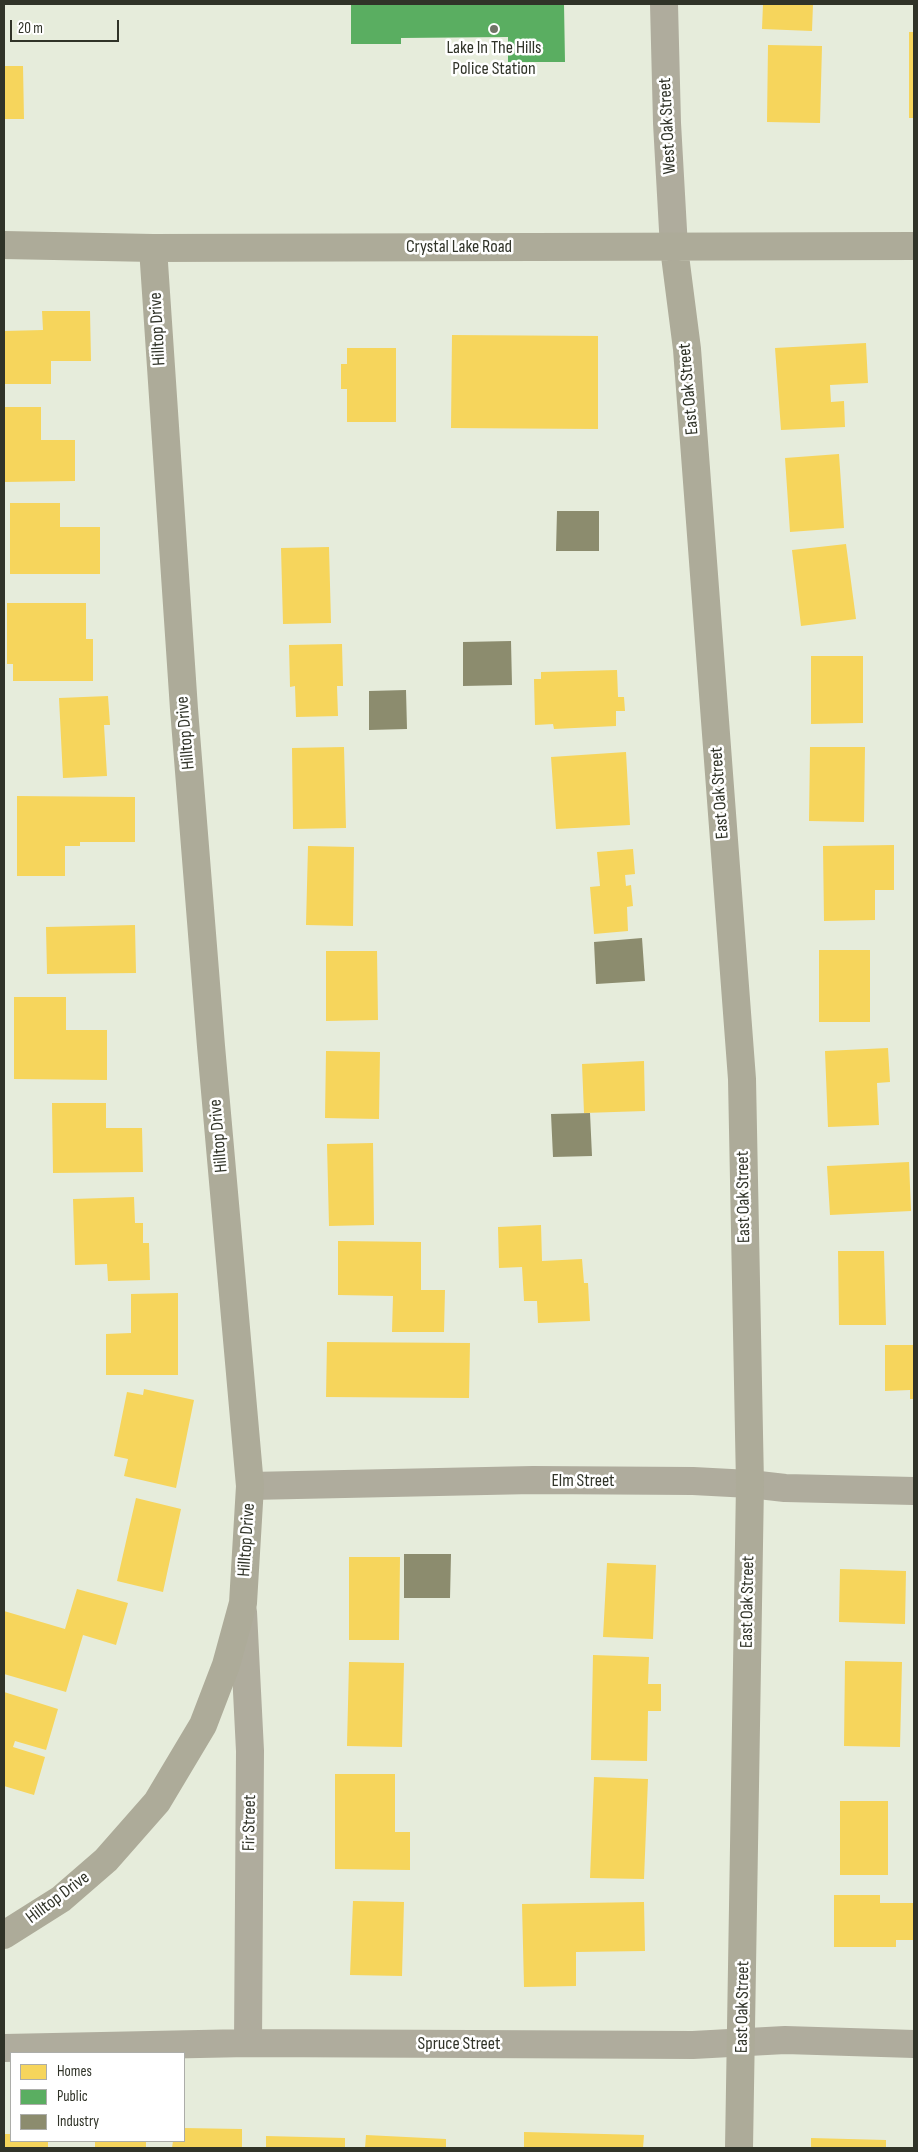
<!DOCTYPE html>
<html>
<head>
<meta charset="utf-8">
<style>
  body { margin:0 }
  #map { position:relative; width:918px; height:2152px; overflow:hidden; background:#e6ecdb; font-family:"Sofia Sans Condensed",sans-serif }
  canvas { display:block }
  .frame { position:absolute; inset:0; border:5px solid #303328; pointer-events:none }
  .legend { position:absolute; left:10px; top:2052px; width:175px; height:90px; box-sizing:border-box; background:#fff; border:1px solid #acada9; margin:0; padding:6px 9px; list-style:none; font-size:15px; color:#303328 }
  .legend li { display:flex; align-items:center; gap:10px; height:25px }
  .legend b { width:25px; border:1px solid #acada9 }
  .scale { position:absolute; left:10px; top:20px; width:109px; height:22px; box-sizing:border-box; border:2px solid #303328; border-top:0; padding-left:6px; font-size:15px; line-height:18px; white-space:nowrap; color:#303328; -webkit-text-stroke:4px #fff; paint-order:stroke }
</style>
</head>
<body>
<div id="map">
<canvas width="918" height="2152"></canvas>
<div class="frame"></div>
<ul class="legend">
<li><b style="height:14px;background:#f6d55c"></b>Homes</li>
<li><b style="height:14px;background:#5aae61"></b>Public</li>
<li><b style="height:14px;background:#8c8c6e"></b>Industry</li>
</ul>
<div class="scale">20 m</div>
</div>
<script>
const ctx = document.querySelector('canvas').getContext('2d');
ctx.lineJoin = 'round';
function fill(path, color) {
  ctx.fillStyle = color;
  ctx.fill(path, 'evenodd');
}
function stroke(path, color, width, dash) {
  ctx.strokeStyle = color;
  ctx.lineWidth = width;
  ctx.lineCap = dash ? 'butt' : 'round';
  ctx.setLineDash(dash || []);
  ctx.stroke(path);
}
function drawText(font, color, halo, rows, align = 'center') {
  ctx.font = font + ' "Sofia Sans Condensed",sans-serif';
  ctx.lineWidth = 5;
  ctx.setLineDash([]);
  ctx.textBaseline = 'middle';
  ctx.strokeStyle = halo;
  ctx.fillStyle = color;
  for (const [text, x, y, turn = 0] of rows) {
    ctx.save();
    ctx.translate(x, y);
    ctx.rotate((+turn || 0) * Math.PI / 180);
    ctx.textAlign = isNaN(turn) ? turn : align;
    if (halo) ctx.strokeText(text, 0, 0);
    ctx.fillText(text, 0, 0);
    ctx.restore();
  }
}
fill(new Path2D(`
  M763 4H813L812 31 762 29Z
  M909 32H914V118H909Z
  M768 45 822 46 820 123 767 122Z
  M4 66H23L24 119H4Z
  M42 311H90L91 361H51V384H4V331L43 330Z
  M452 335 598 336V429L451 428Z
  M866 343 868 383 830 385 831 402 844 401 845 427 781 430 775 348Z
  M347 348H396V422H347V389H341V364H347Z
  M4 407H41V440H75V481L4 482Z
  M839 454 844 528 790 532 785 458Z
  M10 503H60V527H100V574H10Z
  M846 544 856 619 801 626 792 550Z
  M329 547 331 623 283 624 281 548Z
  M7 603H86V639H93V681H13V664H7Z
  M342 644 343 686H337L338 716 296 717 295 686 290 687 289 645Z
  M811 656H863V723L811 724Z
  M617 670 618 697H624L625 711H616V726L554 729 553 724 535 725 534 679H541V672Z
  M108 696 110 725H104L107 776 63 778 59 698Z
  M344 747 346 828 293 829 292 748Z
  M810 747H865L864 822 809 821Z
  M626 752 630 825 556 829 551 757Z
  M17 796 135 797V842H80V846H65V876H17Z
  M894 845V890H875V920L824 921 823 846Z
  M308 846 354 847 353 926 306 925Z
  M633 849 635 874 625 875 626 886 631 885 633 906 627 907 628 931 594 934 590 887 600 886 597 852Z
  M135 925 136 973 47 974 46 927Z
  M819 950H870V1022H819Z
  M326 951H377L378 1020 326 1021Z
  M14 997H66V1030H107V1080L14 1079Z
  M888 1048 890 1082 877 1083 879 1125 828 1127 825 1051Z
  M326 1051 380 1052 379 1119 325 1118Z
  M644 1061 645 1111 584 1113 582 1064Z
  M52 1103H106V1128H142L143 1172 53 1173Z
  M373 1143 374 1225 329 1226 327 1144Z
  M909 1162 911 1211 830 1215 827 1166Z
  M134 1197 135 1223H143V1243H149L150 1280 108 1281 107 1264 75 1265 73 1199Z
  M541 1225 542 1261 582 1259 584 1283H588L590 1321 538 1323 537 1301H524L522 1267 499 1268 498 1227Z
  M338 1241 421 1242V1290H445L444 1332H392L393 1296 338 1295Z
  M838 1251H884L886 1325H839Z
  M178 1293V1375H106V1334L131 1333V1294Z
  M327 1342 470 1343 469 1398 326 1397Z
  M885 1345H914V1399H910V1390L885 1391Z
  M144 1389 194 1400 176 1488 124 1476 128 1459 114 1456 127 1392 143 1395Z
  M136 1498 181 1509 163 1592 117 1581Z
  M349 1557H400L399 1640H349Z
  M607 1563 656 1565 653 1639 603 1637Z
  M840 1569 906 1571 905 1624 839 1622Z
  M77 1589 128 1603 116 1645 83 1635 66 1692 4 1674V1611L65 1629Z
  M593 1655 649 1657 648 1684H661V1711H648L647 1761 591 1760Z
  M845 1661 902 1662 900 1747 844 1746Z
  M349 1662 404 1663 402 1747 347 1746Z
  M4 1692 58 1709 46 1750 15 1741 13 1747 45 1757 34 1795 4 1786Z
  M335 1774H395V1832H410V1870L335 1869Z
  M594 1777 648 1779 644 1879 590 1878Z
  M840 1801H888V1875H840Z
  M834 1895H880V1903H914V1940H896V1947H834Z
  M353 1901 404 1902 402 1976 350 1975Z
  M644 1902 645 1951 576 1952V1986L524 1987 522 1904Z
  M184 2128 242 2129V2148H172L173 2141H184Z
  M524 2132 644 2135 643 2148H524Z
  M4 2134H11V2141H48V2148H4Z
  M366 2135 446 2139V2148H365Z
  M266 2136 345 2138V2148H266Z
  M811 2138 886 2140V2148H811Z
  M95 2141 146 2142V2148H95Z`), '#f6d55c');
fill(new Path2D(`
  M351 4H564L565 62H508V37L401 38V44H351Z`), '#5aae61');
fill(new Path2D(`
  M557 511H599V551H556Z
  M511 641 512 685 463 686V642Z
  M406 690 407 729 369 730V691Z
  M642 938 645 981 596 984 594 942Z
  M590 1113 592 1156 553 1157 551 1114Z
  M404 1554H451L450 1598H404Z`), '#8c8c6e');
stroke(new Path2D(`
  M664 4 667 123 674 248
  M250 1486 533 1480 693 1481 750 1484 785 1488 914 1491
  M243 1612 250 1751 248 2043
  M4 2048 248 2043 693 2045 785 2040 914 2044`), '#afac9d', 28);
stroke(new Path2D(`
  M4 245 153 248 914 246
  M674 248 687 349 742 1079 750 1484 739 2148
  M4 1935 61 1899 106 1860 157 1802 203 1725 226 1665 243 1603 250 1486 211 1046 184 709 153 248`), '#adab99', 28);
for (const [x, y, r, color] of [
  [494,29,5,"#707467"]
]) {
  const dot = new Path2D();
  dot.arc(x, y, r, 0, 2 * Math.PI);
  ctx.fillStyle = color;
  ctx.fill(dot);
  stroke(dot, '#fff', 2);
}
drawText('18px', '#303328', '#fff', [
  ["Lake In The Hills",494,48],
  ["Police Station",494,69]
]);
drawText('18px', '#303328', '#fff', [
  ["West Oak Street",668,126,-93],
  ["Crystal Lake Road",459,247],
  ["Hilltop Drive",158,329,-93],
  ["East Oak Street",689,389,-95],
  ["Hilltop Drive",186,733,-95],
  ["East Oak Street",720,793,-94],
  ["Hilltop Drive",219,1136,-95],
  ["East Oak Street",744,1197,-91],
  ["Elm Street",583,1481],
  ["Hilltop Drive",247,1540,-86],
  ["East Oak Street",748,1602,-89],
  ["Fir Street",250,1823,-89],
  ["Hilltop Drive",58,1898,-37],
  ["East Oak Street",743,2007,-89],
  ["Spruce Street",459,2044]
]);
</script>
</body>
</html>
